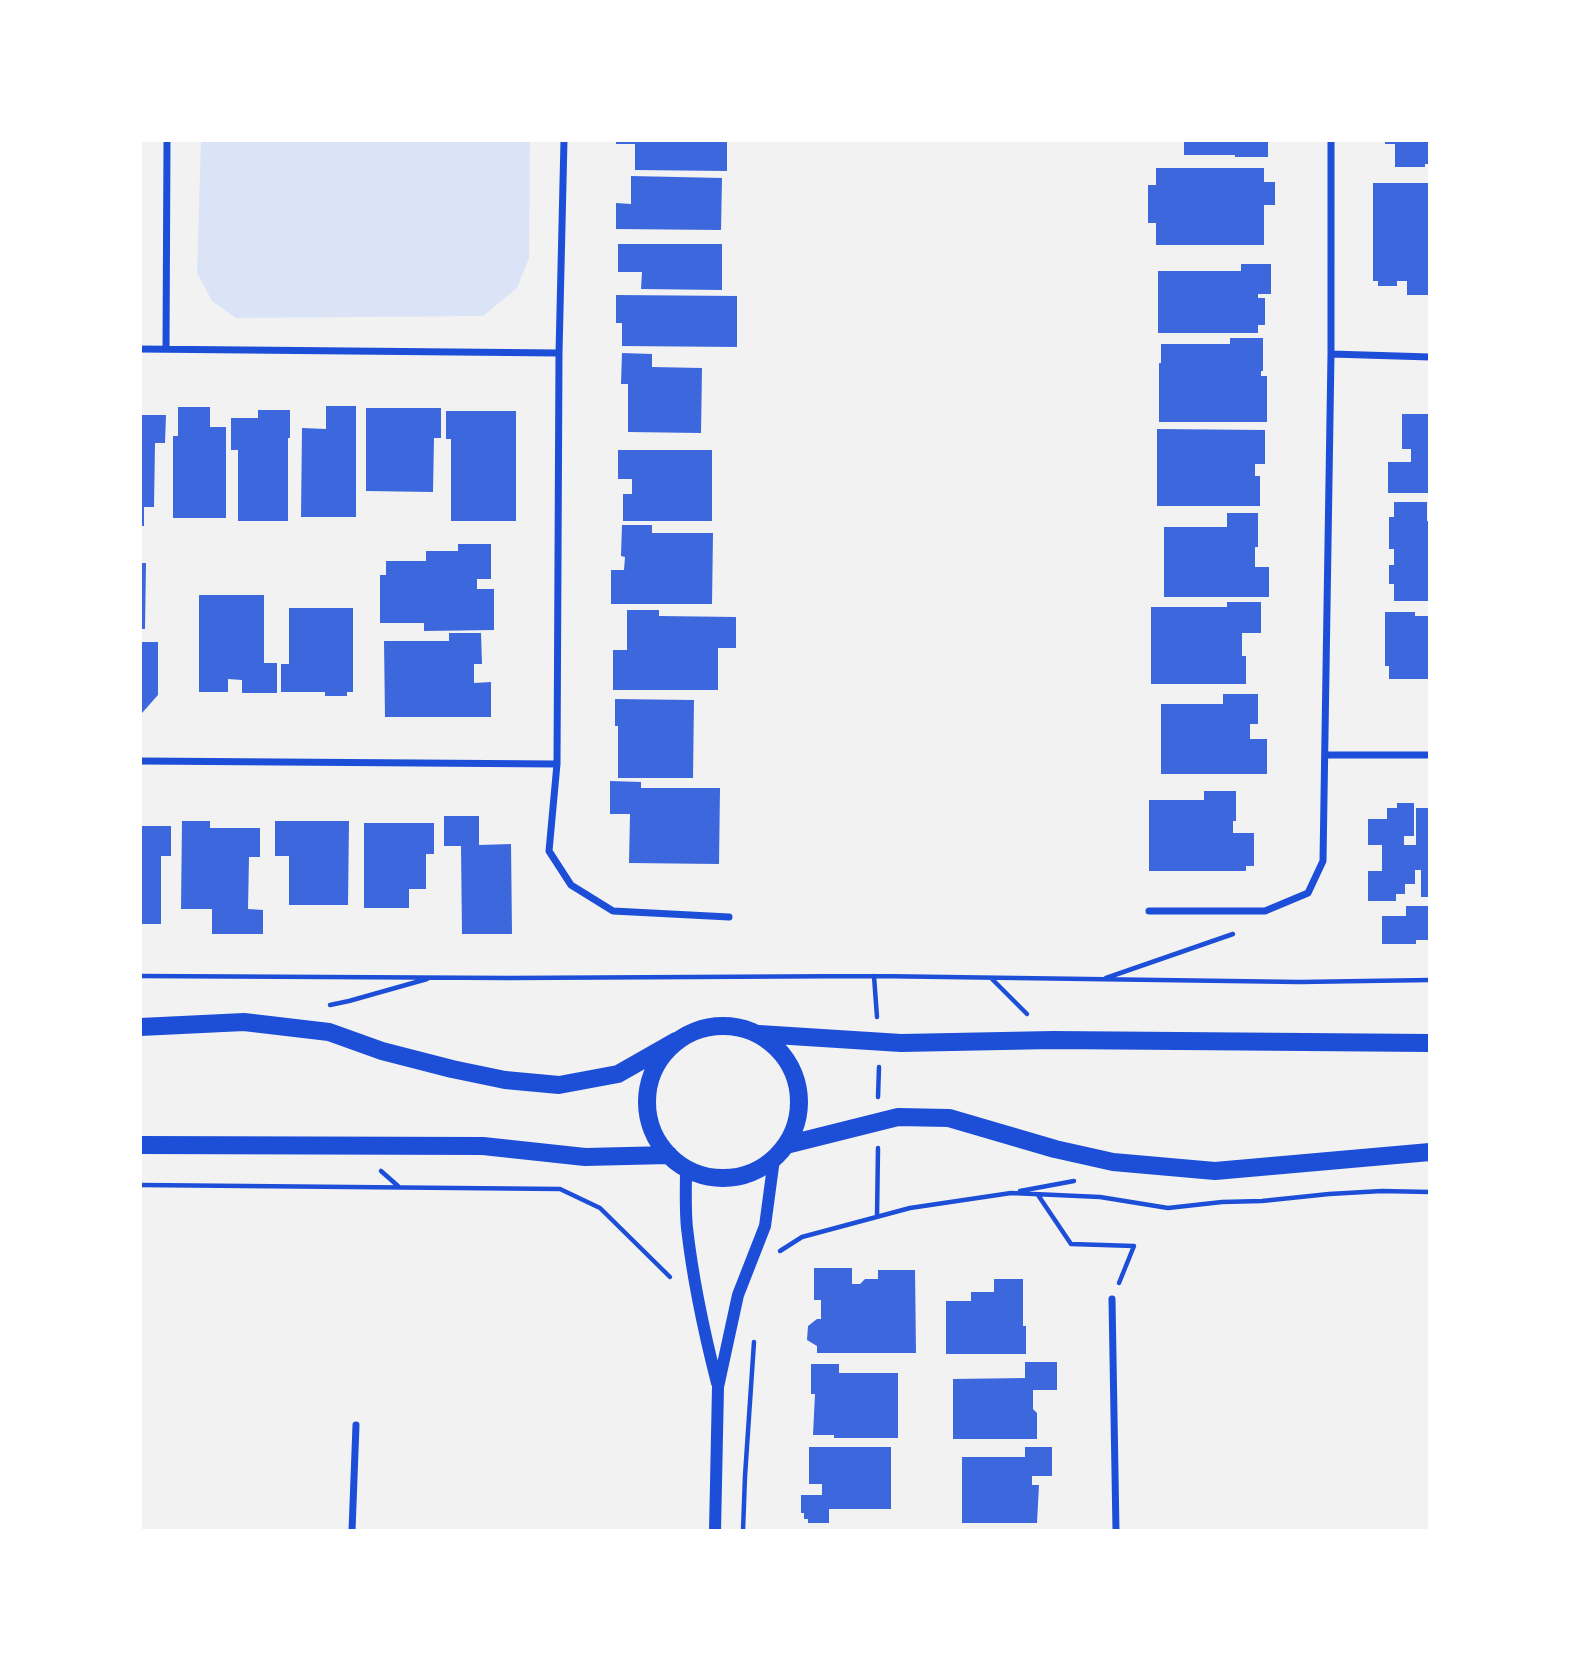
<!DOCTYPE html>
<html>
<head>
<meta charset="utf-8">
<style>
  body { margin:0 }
  #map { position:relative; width:1570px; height:1671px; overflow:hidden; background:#f2f2f2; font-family:Rubik,sans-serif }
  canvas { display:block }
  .frame { position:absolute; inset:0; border:142px solid #fff; pointer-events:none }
</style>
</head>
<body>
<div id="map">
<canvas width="1570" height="1671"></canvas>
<div class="frame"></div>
</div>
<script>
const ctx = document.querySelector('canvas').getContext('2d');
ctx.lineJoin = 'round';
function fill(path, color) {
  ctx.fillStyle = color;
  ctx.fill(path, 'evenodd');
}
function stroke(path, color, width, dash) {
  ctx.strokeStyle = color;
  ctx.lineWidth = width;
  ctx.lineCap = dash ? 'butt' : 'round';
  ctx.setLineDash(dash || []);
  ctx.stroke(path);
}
fill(new Path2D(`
  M201 140H530L529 258 517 288 483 316 236 318 212 301 197 273Z`), '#dbe4f7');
fill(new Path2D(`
  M616 140H727V171L635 170V144H616Z
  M1184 140H1268V157H1235V155H1184Z
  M1385 140H1430V164H1425V167H1395V144H1385Z
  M1156 168H1264V182H1275V205H1264V245H1156V223H1148V185H1156Z
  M631 176 722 178 721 230 616 229V203L631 204Z
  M1373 183H1430V295H1407V281H1397V286H1378V281H1373Z
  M618 244H722V290L641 289 642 272H618Z
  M1241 264H1271V294H1258V298H1265V325H1258V333H1158V271H1241Z
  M616 295 737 296V347L622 346V323H616Z
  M1230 338H1263V371H1261V376H1267V422H1159V363H1161V344H1230Z
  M622 353 652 354V367L702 368 701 433 628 432V384H621Z
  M326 406H356V517H301L302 428 326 429Z
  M178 407H210V427H226V518H173V436H178Z
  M366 408H441V438H434L433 492 366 491Z
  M258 410H290V438H288V521H238V450H231V418H258Z
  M446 411H516V521H451V439H446Z
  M1402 414H1430V493H1388V462H1411V449H1402Z
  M140 415H166L165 443H155L154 507H144V526H140Z
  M1157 429 1265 430V464H1255V476H1260V506H1157Z
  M618 450H712V521H623V494H632V479H618Z
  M1394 502H1427V521H1430V601H1394V584H1389V565H1394V549H1389V517H1394Z
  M1227 513H1258V547H1255V567H1269V597H1164V527H1227Z
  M622 525H652V533H713L712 604H611V570H624L625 557 621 556Z
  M458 544H491V579H477V589H494V630L424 631V623H380V575H386V561H426V551H458Z
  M140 563H146L145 629H140Z
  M199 595H264V663H277V693H242V680L228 679V692H199Z
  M1227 602H1261V633H1242V656H1246V684H1151V607H1227Z
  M289 608H353V692H347V696H325V692H281V664H289Z
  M627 610H659V616L736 617V648H718V690H613V650H627Z
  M1385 612H1415V616H1430V679H1389V666H1385Z
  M449 633H481L482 664H474V683L491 682V717H385L384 641H449Z
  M140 642H158V695L142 713H140Z
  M1223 694H1258V724H1250V739H1267V774H1161V704H1223Z
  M615 699 694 700 693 778H618V726H615Z
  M610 781 641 782V788H720L719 864 629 863 630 814H610Z
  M1204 791H1236V821H1233V833H1254V866H1246V871H1149V800H1204Z
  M1397 803H1414V836H1404V845H1416V808H1430V897H1421V870H1415V884H1405V894H1396V901H1368V871H1382V845H1368V819H1387V808H1397Z
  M444 816H479V845L511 844 512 934H462L461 846H444Z
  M182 821H210V828H260V857H249L248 909 263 910V934H212V909H181Z
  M275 821H349L348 905H289V856H275Z
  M364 823H434V854H426V889H409V908H364Z
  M140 826H171V856H161V924H140Z
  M1406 906H1430V940H1416V944H1382V916H1406Z
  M814 1268H852V1284H860L865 1279H878V1270H915L916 1353H817V1346L807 1340 808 1326 817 1319H821V1300H814Z
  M994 1279H1023V1326H1026V1354H946V1301H971V1292H994Z
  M1025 1362H1057V1390H1033V1409L1037 1413V1439H953V1379L1025 1378Z
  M811 1364H839V1373H898V1438H834V1435H813L815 1394H811Z
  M809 1447H891V1509H829V1523H808V1519H804V1513H801V1495H822V1484H809Z
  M1025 1447H1052V1476H1032V1485H1039L1037 1523H962V1457H1025Z`), '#3d67dc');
stroke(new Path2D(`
  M140 976 509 978 874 976 1300 982 1430 980
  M874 976 877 1017
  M991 978 1027 1014
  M1106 978 1233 934
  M330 1005 349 1001 427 979
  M878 1097 879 1067
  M381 1171 398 1186
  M140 1185 560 1189 600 1208 670 1277
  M1020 1191 1074 1181
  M1038 1195 1071 1244 1134 1246 1119 1283
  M877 1217 878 1148
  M780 1251 802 1237 910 1208 1011 1193 1100 1197 1168 1208 1222 1202 1262 1201 1329 1194 1382 1191 1430 1192
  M743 1531 745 1476 754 1342`), '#1d4ed8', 4.5);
stroke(new Path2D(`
  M564 140 559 353 557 764 549 851 571 885 613 911 729 917
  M166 348 167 140
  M140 349 559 353
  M1331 354 1430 357
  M1326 755H1430
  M140 761 557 764
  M1149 911H1265L1308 893 1323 861 1331 354V140
  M1112 1299 1116 1531
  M352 1531 356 1425`), '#1d4ed8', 7);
stroke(new Path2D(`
  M686 1169C686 1188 685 1209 687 1228 693 1281 704 1332 717 1383
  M715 1531 718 1387 738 1295 765 1226 774 1159`), '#1d4ed8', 12);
stroke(new Path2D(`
  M647 1102a76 76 0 1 1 152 0a76 76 0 1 1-152 0Z
  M140 1027 244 1022 329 1032 382 1051 452 1069 505 1080 559 1085 618 1074 676 1041
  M759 1034 901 1043 1053 1040 1430 1043
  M140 1145 483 1146 585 1157 669 1155
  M786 1145 898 1117 949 1118 1055 1149 1113 1162 1215 1171 1430 1152`), '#1d4ed8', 18);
</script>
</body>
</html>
